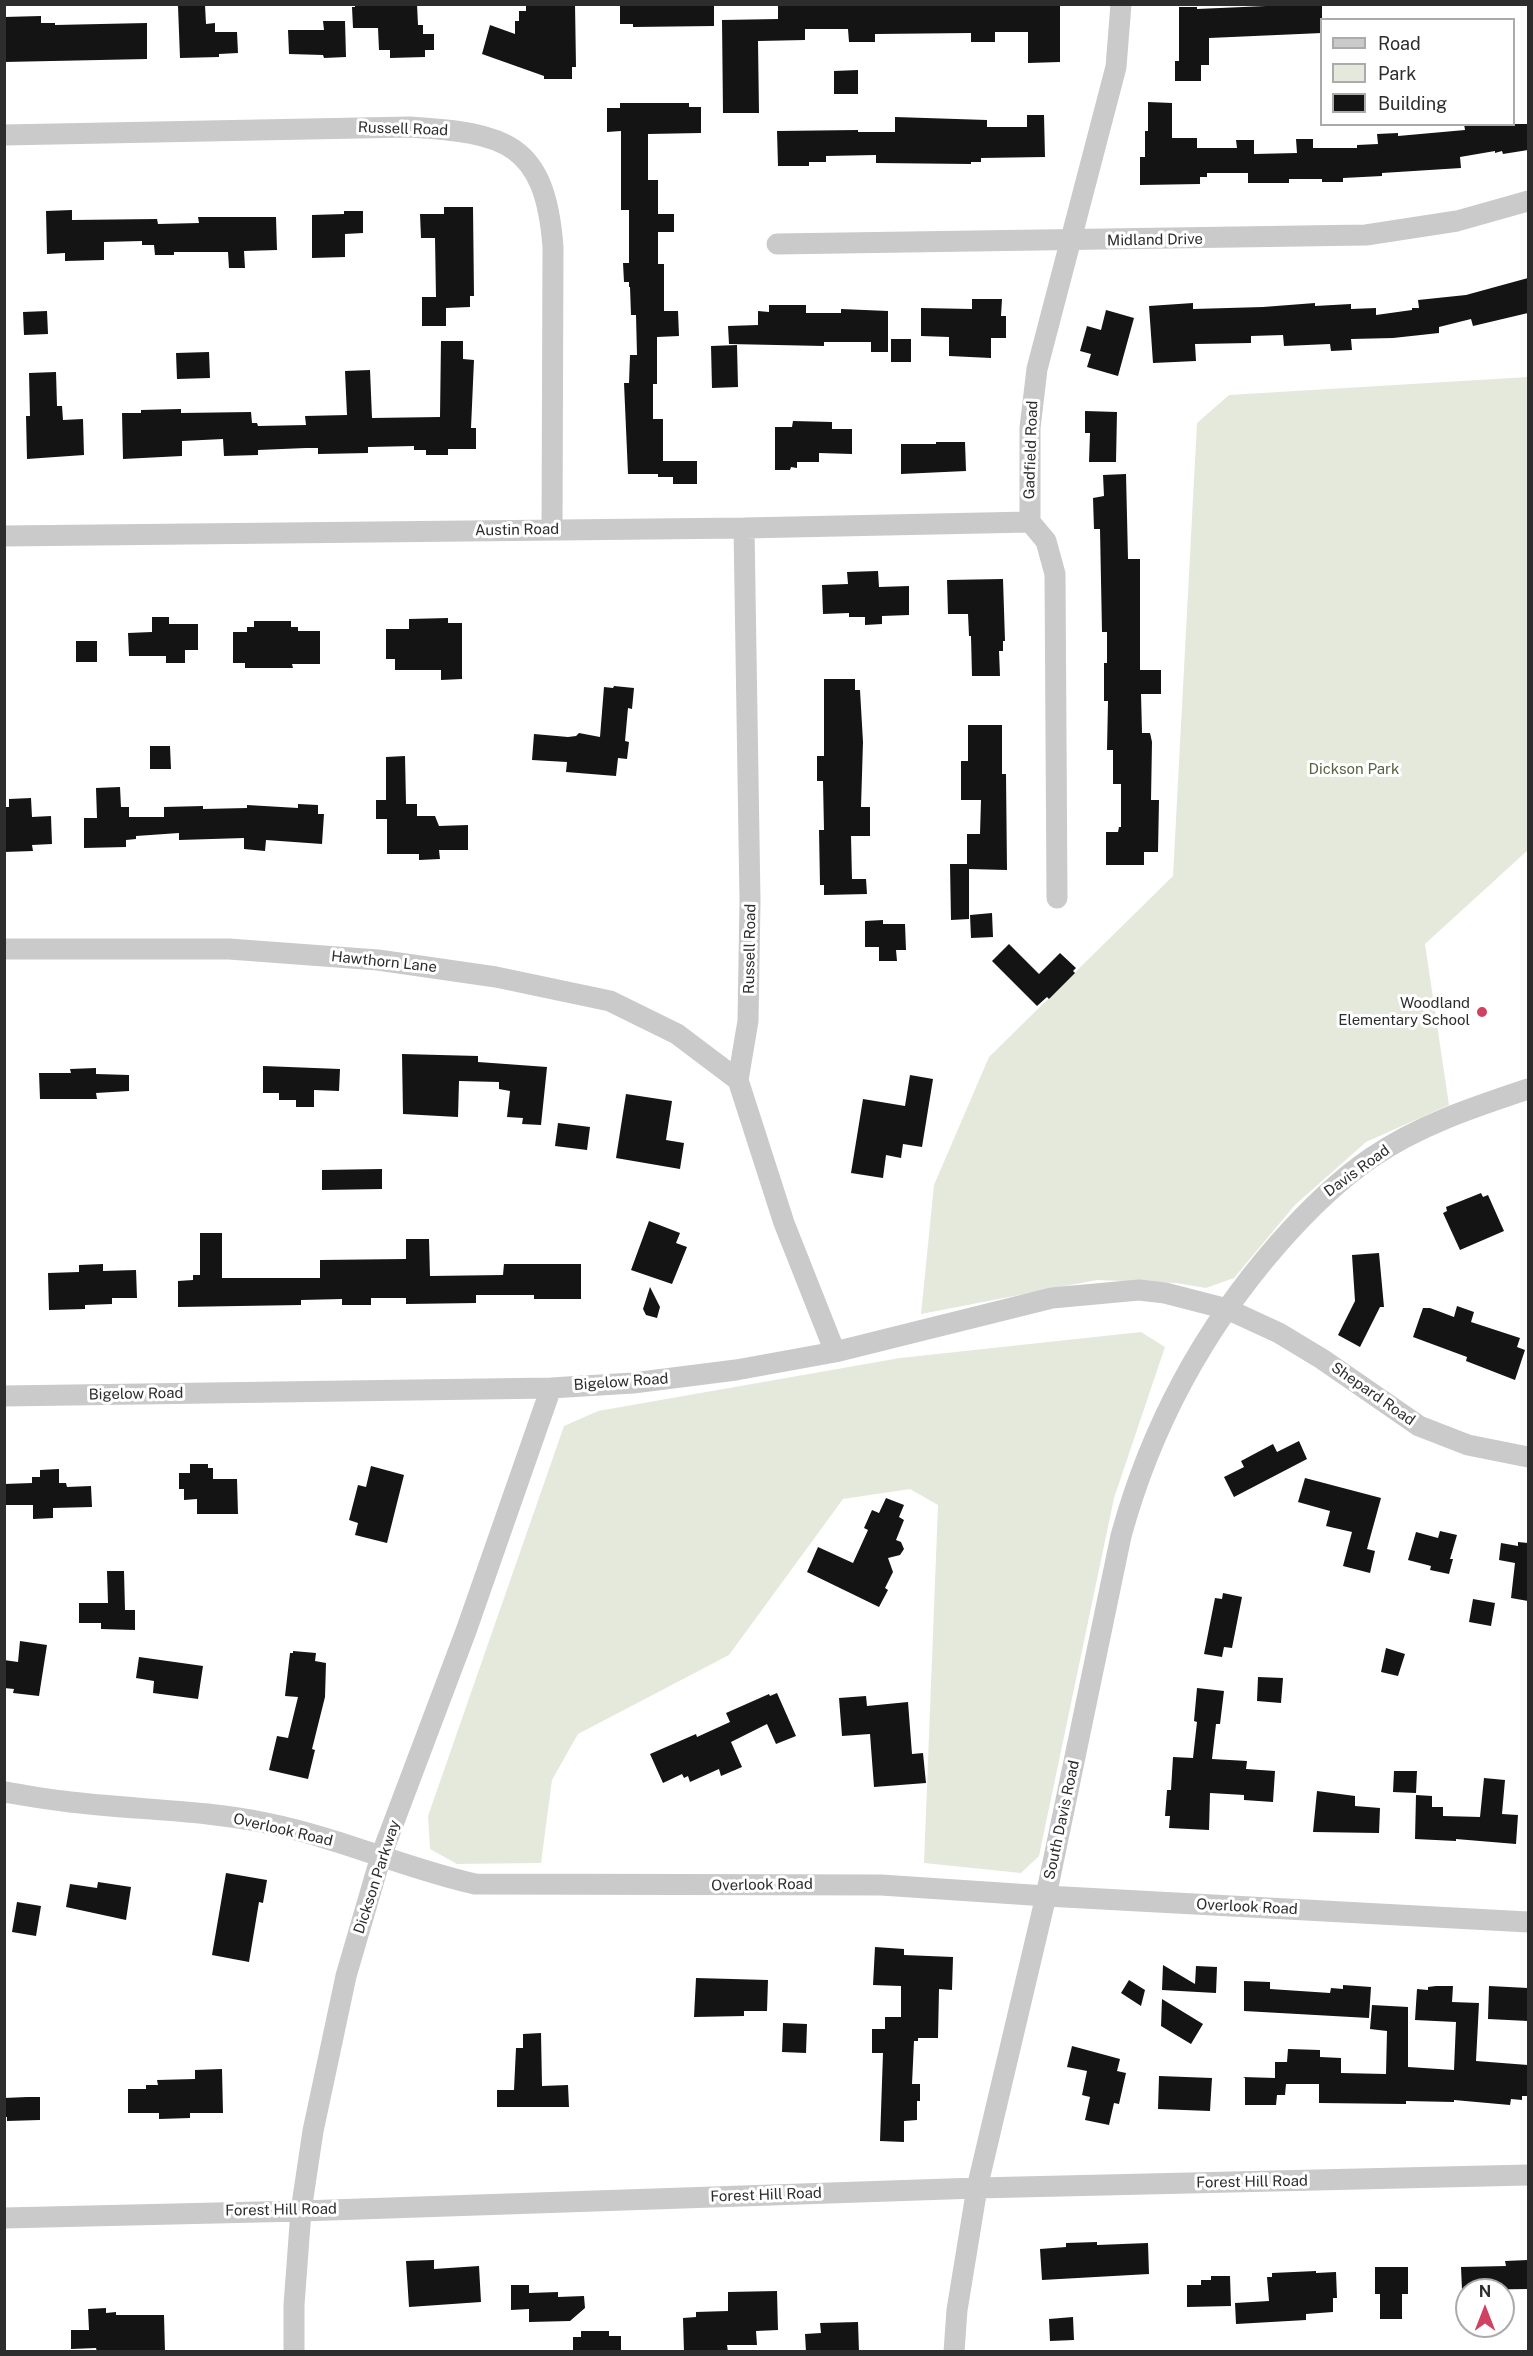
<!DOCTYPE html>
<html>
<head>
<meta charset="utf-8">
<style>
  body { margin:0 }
  #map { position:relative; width:1533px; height:2356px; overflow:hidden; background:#fff; font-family:"Public Sans",sans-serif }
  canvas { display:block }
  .frame { position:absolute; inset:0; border:6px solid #2d2d2d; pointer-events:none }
  .legend { position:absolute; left:1320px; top:18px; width:195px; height:108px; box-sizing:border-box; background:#fff; border:2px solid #ababab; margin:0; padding:8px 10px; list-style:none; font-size:18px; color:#2d2d2d }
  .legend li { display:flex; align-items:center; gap:12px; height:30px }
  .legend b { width:30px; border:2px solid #ababab }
  .north { position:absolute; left:1455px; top:2278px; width:60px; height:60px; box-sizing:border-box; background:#fff; border:2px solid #ababab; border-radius:50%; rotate:0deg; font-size:16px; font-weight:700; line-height:24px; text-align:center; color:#2d2d2d }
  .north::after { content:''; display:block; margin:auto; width:21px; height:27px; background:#d14262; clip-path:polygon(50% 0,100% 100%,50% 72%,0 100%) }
</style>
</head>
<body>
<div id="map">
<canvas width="1533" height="2356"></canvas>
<div class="frame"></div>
<ul class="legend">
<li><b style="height:8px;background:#cacaca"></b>Road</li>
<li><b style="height:16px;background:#e5e9dc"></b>Park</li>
<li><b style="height:16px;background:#141414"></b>Building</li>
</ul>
<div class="north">N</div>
</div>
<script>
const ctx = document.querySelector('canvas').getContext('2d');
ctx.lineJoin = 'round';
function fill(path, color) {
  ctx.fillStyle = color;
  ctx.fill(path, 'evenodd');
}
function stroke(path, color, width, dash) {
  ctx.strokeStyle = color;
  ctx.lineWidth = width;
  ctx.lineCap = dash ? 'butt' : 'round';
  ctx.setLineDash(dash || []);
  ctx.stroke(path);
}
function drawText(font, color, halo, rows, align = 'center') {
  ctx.font = font + ' "Public Sans",sans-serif';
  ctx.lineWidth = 6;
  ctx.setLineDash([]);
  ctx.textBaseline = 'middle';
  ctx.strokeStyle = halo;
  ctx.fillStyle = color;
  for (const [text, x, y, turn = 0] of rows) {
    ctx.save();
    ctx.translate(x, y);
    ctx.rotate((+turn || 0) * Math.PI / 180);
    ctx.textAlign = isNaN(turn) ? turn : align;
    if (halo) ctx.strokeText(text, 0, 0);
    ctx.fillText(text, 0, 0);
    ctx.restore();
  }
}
fill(new Path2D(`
  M1528 377V850L1425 944 1449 1105 1366 1142 1295 1205 1234 1278 1206 1288 1176 1283 1097 1280 921 1314 934 1185 989 1057 1173 876 1197 423 1229 395Z
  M1141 1332 1165 1347 1114 1498 1039 1856 1021 1873 924 1863 938 1505 910 1489 843 1499 729 1655 578 1734 552 1780 541 1863 457 1864 430 1849 428 1816 564 1426 598 1411 900 1358Z`), '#e5e9dc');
fill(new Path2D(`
  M355 4H417L418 25H423V34H434V50H425V57L390 58V50H379L378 28H353L352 7H355Z
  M526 4H575L576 67H572V79H544V76L482 54 490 25 515 34V21H519V11H526Z
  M620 4H714V26L633 27V24H620Z
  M778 4H1060V62L1028 63V32H995V42H971V33L875 34V42H849L848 29H805V40L758 41 759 113H723L722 20 778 19Z
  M1266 4H1322V33L1209 38V65H1201V81H1175V61H1179V7H1197V9L1266 6Z
  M205 5 206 24 215 23V32H237L238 53 219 54V57L180 58 178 6Z
  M41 16V23H55V25L147 23V59L4 62V17Z
  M323 21H345L346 57 324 58 323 55 289 54 288 30H324Z
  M858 70V94H834V71Z
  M1148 102 1172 103V138H1197V148H1237L1236 140H1254V154L1297 153 1296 139H1313V148H1357V145L1378 144 1377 134 1398 133V136L1465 130 1464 124H1528V150L1503 154 1502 151 1495 153V151L1460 157 1461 168 1382 173V176L1343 178V182H1322V179H1289V183H1248V173H1207V177H1200V184L1140 185V157H1145V131H1148Z
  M620 103H689V107H701V133L648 134V180H658V214H674V232H658V264H664V311H678L679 336 657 337V384H653V419H663V461H697V484H673V477H658V474H628L624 383H629L630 355H637L636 315H631L630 287H629V282H624L623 263H629V210H621V131L607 132V108H620Z
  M1027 115H1044L1045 157 981 158V162H971V164L876 163V155L826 156V162H809V166H778L777 131 858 130V132H895V117L987 120V127H1027Z
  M444 207H473L474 296H470V307L446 308V326H422V297H436L435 238H421L420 214H444Z
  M72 210V220L157 219 158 224 199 223 198 217H276L277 250 244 251 245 268H229L228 252H174V255H155L154 245H142V241L104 242V260L65 261V253L47 254 46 211Z
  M344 211H363V233L345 234V257L312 258V215L344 214Z
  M1528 278V313L1473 326 1471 319 1439 327V333L1393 338 1351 339 1352 350 1331 351 1330 344 1284 346 1283 335 1251 336V343L1195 344 1196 361 1153 363 1149 306 1193 303V309L1263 307 1315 303V306L1351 304V309L1376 308V315L1412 310V308H1419L1418 300 1466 295Z
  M972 299H1002L1001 316H1006V338H991V358L949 356V337L921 336V308L972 309Z
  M769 305H806V313H841V309L888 311V352H871V342H824V346L729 344 728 326 758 325V311L769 312Z
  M1106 310 1134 318 1118 376 1087 367 1091 354 1080 351 1087 326 1101 330Z
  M47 311 48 334 24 335 23 312Z
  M891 339H911V362H891Z
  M441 341H463V359L474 360 471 428H476V449H448V455H426V450H414V446L368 447V453L318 454V448H306L258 450V455L224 456 223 439 182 441V456L123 459 122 413H141V410L181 409V413L251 412 252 423H257L258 426 306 425 305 416 347 415 345 371 370 370 372 418 440 417Z
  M737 345 738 387 712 388 711 346Z
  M209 352 210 378 177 379 176 353Z
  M56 372 57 406H62L63 420 83 419 84 455 27 459 26 416H30L29 373Z
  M1085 411 1117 412 1116 462H1089L1090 433H1085Z
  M793 421 832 422V429H852V454L819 453V462H797V468L791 467 790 470H775V427H792Z
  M936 442H965L966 471 901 474V444H936Z
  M1126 474 1128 559H1140V670H1161V694H1141L1142 733H1150L1152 742 1151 800H1159L1158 852H1144V865H1106V832H1118L1119 827H1121V784H1113V750H1107L1108 701H1104V663H1107V632H1102L1100 529H1094L1093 498 1104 496 1103 475Z
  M878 571 879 587 909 586V615L882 616V624L865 625V617H849V613L823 614 822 585 848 584 847 572Z
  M1003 579 1005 641H1003V651H999L1000 676H972L971 636H969L968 614H948L947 580Z
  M152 617H169V624H198V650H185V663H166V656H129L128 633 152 632Z
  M448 618V623H462V679L441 680V670H395V659H386V629H409V619Z
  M254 621H291V627H298V631H320V664H292L293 668H245V663H233V632H247V627H254Z
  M76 641H97V662H76Z
  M824 679H855V690H860L863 742 861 807H870V836H851L852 879H866L867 894 824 895V885H820L819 830H824L823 781H817V756H824Z
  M614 686 634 688 632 709 628 708 625 741 629 742 627 759 618 758 616 776 566 772 567 762 532 760 534 734 568 737 576 736 579 733 600 737 604 687 613 688Z
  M968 725H1002V774H1006L1007 870 969 869V919L951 920 950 864H967V834H980L981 800H961V761H968Z
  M150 746H170L171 769H150Z
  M405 756 406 804H417V816H435L439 826 468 825V850H439L440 859 419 860V854H387V819H376V800H386V757Z
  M120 787 121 807H129V817H164V807L203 806V809L247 808V805L298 808V804L318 805V814H324L322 844 266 840 265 851 244 849V838L179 840V833L136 836V839L126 840V847L84 848V818H97L96 788Z
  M31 798 32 817 51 816 52 844 32 845 33 851 4 852V807H9V799Z
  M992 913 993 937 971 938 970 915Z
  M883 920V924H905L906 950H896L897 961H879V947H865V921Z
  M1009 944 1039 974 1060 953 1076 968 1073 971 1075 973 1049 999 1047 997 1037 1006 992 961Z
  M402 1054 478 1056V1062L547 1067 541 1125 522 1124 523 1118 507 1117 510 1091 499 1089V1082L459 1081 458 1117 403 1114Z
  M263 1066 340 1069 339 1091 314 1090V1107H296V1100H279V1093H263Z
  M96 1068V1074L129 1075V1091L96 1093 97 1099H40L39 1073H71L70 1069Z
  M910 1075 933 1079 922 1147 903 1144 901 1158 886 1155 883 1178 851 1173 863 1099 905 1106Z
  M626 1094 672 1101 666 1140 684 1143 680 1169 616 1158Z
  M558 1123 590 1127 587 1150 555 1146Z
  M382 1169V1189L322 1190V1170Z
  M1481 1193 1483 1197 1488 1195 1504 1231 1460 1250 1443 1213 1447 1211 1446 1207Z
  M649 1221 680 1233 676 1243 687 1247 672 1284 631 1270Z
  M200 1233H222V1278H320V1260L406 1259V1239H429L430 1276 503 1275 504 1264H581V1299H534V1295H476V1303L406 1304V1298H371V1305H342V1299L301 1300V1305L178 1307V1281L193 1280V1275H200Z
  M1379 1253 1384 1307H1380L1360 1347 1338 1335 1355 1301 1352 1255Z
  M103 1264V1271L136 1270 137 1298H112V1304L85 1305V1309L49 1310 48 1273 79 1272V1265Z
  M650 1287 660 1307 657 1318 646 1315 643 1309Z
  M1457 1306 1474 1312 1471 1322 1520 1338 1517 1347 1525 1350 1515 1380 1466 1361 1467 1357 1413 1337 1423 1308H1430L1454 1317Z
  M1299 1441 1307 1459 1234 1497 1224 1477 1244 1467 1241 1461 1273 1444 1277 1452Z
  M190 1464H208V1468H213V1479H237L238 1514H197V1499L184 1500V1489H179V1473H190Z
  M371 1466 404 1475 387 1543 355 1535 358 1523 349 1520 358 1485 366 1487Z
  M59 1469V1483H66L67 1487 91 1486 92 1507 53 1508V1518L33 1519V1505H4V1484L32 1483V1477H40V1470Z
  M1305 1478 1381 1498 1367 1549 1375 1551 1370 1573 1343 1566 1352 1532 1326 1526 1330 1511 1298 1502Z
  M886 1498 904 1505 899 1517 904 1520 896 1540 901 1542 904 1549 900 1555 888 1558 893 1572 885 1588 888 1590 879 1607 807 1572 818 1547 853 1563 868 1530 864 1528 872 1510 879 1513Z
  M1440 1531 1457 1535 1450 1559H1453L1449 1574 1430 1570 1431 1566 1408 1560 1416 1532 1438 1538Z
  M1518 1542 1528 1543V1601L1511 1598 1515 1563 1499 1560 1501 1543 1518 1546Z
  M107 1571H124L125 1610H135V1630L101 1629V1623H79V1603H108Z
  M1223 1593 1242 1597 1232 1648 1224 1647 1222 1657 1204 1654 1215 1598 1222 1599Z
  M1473 1599 1495 1603 1491 1626 1469 1622Z
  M20 1641 47 1645 39 1696 13 1693 14 1689 4 1688V1660L18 1662Z
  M1386 1648 1405 1654 1398 1676 1381 1672Z
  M293 1651 316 1653 315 1661 326 1663 325 1697 312 1749 315 1750 308 1779 269 1770 277 1736 288 1738 298 1697 285 1696 290 1653H293Z
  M139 1657 203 1666 198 1699 153 1693 154 1681 136 1678Z
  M1258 1677 1283 1678 1281 1703 1257 1701Z
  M1197 1688 1224 1691 1220 1724H1216L1212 1759 1247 1761 1246 1769 1275 1771 1273 1802 1244 1800V1795L1210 1793 1209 1830 1169 1828 1170 1816H1165L1167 1790H1171L1173 1757 1193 1758 1197 1722 1194 1721Z
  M777 1693 796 1736 776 1744 767 1724 731 1742 742 1767 721 1776 719 1769 690 1782 688 1776 684 1778 682 1774 663 1783 650 1754 696 1734 697 1737 730 1722 726 1713 769 1694 770 1696Z
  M866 1696 867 1706 908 1702 912 1754 923 1753 926 1783 874 1787 870 1734 842 1736 839 1698Z
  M1394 1771H1417L1416 1793 1393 1792Z
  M1484 1778 1505 1780 1502 1814 1518 1815 1516 1844 1456 1839V1841L1415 1839 1416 1795 1432 1796V1807H1443V1816L1480 1817Z
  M1317 1791 1355 1796V1806L1380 1808 1379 1833 1313 1832Z
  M226 1873 267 1880 263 1903 259 1902 249 1962 212 1955Z
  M98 1882 131 1887 126 1920 66 1907 70 1884 97 1888Z
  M17 1902 41 1906 36 1936 12 1932Z
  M875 1947 904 1949V1955L953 1957 952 1990 939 1989 938 2038H918V2041H914L912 2084H920V2101H917V2120L904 2121V2142L880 2141 883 2053H872V2029H885V2017H901V1986L873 1985Z
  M1163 1965 1195 1984 1196 1966 1217 1967 1216 1993 1162 1990Z
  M696 1978 768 1980 767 2011H744V2016L694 2017Z
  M1129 1980 1145 1990 1141 2006 1121 1993Z
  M1244 1981 1270 1982V1989L1330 1993 1331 1988 1343 1989V1985L1371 1987 1369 2018 1244 2011Z
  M1436 1986H1453L1452 2002 1479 2003 1476 2061 1528 2065V2096H1522V2100L1511 2099 1510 2105 1454 2100V2102L1406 2101V2104L1319 2103V2084H1286L1285 2095H1277L1276 2105H1245V2078L1243 2077 1275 2078V2062H1287L1288 2049 1320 2050V2057L1341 2058V2073L1386 2074 1387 2031 1370 2029 1372 2005 1408 2007V2067L1454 2070 1456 2022 1415 2020 1417 1989 1428 1990V1987Z
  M1489 1986 1528 1988V2021L1488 2019Z
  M1162 1999 1203 2024 1191 2044 1161 2026Z
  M783 2023 807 2024 806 2053 782 2052Z
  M541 2033 542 2086 568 2085 569 2107H497V2090H514L516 2048H523V2034Z
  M1072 2046 1120 2059 1117 2071 1126 2073 1119 2104 1114 2103 1109 2125 1085 2120 1090 2097 1082 2095 1087 2071 1067 2067Z
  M222 2069 223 2113H190V2118L159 2119V2113H128V2089H146V2085H158L157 2080 195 2079V2070Z
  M1159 2076 1212 2078 1210 2111 1158 2109Z
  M27 2097H40V2120L7 2121V2117H4V2098Z
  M1097 2242V2245L1148 2243 1149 2274 1042 2280 1040 2249 1066 2247V2243Z
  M434 2260V2269L479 2266 481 2302 409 2307 406 2261Z
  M1528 2260V2289L1462 2290 1461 2267 1506 2266 1505 2261Z
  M1375 2267H1408V2294H1402V2319H1380V2294H1375Z
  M1316 2271V2273L1336 2272 1337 2298H1333V2312L1306 2314V2320L1236 2324 1235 2303 1269 2301 1267 2277H1272V2273Z
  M1211 2276H1230L1231 2306 1187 2307V2285H1201V2280H1211Z
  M511 2285H529V2293L558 2292V2297L584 2296 585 2308 570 2321 529 2322V2309L511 2310Z
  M777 2291 778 2330 756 2331 757 2345H727L728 2352H684L683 2318 696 2317V2312L728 2311V2292Z
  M106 2308V2313L116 2312V2315H164L165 2352H97L96 2348 71 2349V2330H89L88 2309Z
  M1073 2317 1074 2340 1050 2341 1049 2319Z
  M858 2322 859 2352H806L805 2334 821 2333 820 2323Z
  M581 2331H609V2336H621V2352H573V2337H581Z`), '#141414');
stroke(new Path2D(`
  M4 135 410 127C505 133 545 142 553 247L552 530
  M777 244 1366 235 1457 221 1528 201
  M744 528 750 901 748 1021 738 1080 784 1223 835 1352
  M4 536 744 528 1030 522
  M1057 898 1055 574 1046 541 1030 522V428L1037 369 1116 67 1121 4
  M4 949H229L378 960 496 977 610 1001 677 1034 738 1080
  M4 1396 551 1388 633 1383 736 1370 835 1352 1052 1298 1139 1290 1165 1293 1227 1309 1279 1333 1322 1359 1419 1426 1468 1445 1528 1457
  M4 1792C24 1795 43 1799 63 1801 130 1810 199 1809 266 1823 337 1837 404 1868 475 1884L881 1885 1046 1896 1528 1922
  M4 2218 301 2211 977 2188 1528 2175
  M294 2352V2305L301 2211 313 2131 346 1976 381 1856 466 1631 551 1388
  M954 2352 957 2310 977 2188 1046 1896 1121 1536C1151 1426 1203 1330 1278 1244 1307 1211 1336 1182 1371 1158 1419 1125 1474 1107 1528 1089`), '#cacaca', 21);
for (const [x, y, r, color] of [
  [1482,1012,6,"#d14262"]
]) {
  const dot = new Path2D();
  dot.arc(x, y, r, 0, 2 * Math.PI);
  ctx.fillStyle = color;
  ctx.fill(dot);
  stroke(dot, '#fff', 2);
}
drawText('15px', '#2d2d2d', '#fff', [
  ["Russell Road",403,129,2],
  ["Midland Drive",1155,240,-1],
  ["Gadfield Road",1031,450,-88],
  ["Austin Road",517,530,-1],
  ["Russell Road",750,949,-89],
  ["Hawthorn Lane",384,962,6],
  ["Davis Road",1357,1171,-36],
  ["Bigelow Road",621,1382,-4],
  ["Bigelow Road",136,1394,-1],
  ["Shepard Road",1373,1394,35],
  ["South Davis Road",1062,1820,-78],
  ["Overlook Road",283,1830,13],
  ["Dickson Parkway",377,1877,-72],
  ["Overlook Road",762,1885,-1],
  ["Overlook Road",1247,1907,3],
  ["Forest Hill Road",1252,2182,-1],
  ["Forest Hill Road",766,2195,-2],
  ["Forest Hill Road",281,2210,-1]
]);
drawText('15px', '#56633f', '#fff', [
  ["Dickson Park",1354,769]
]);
drawText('15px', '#2d2d2d', '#fff', [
  ["Woodland",1470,1003],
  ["Elementary School",1470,1020]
], 'right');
</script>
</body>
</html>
